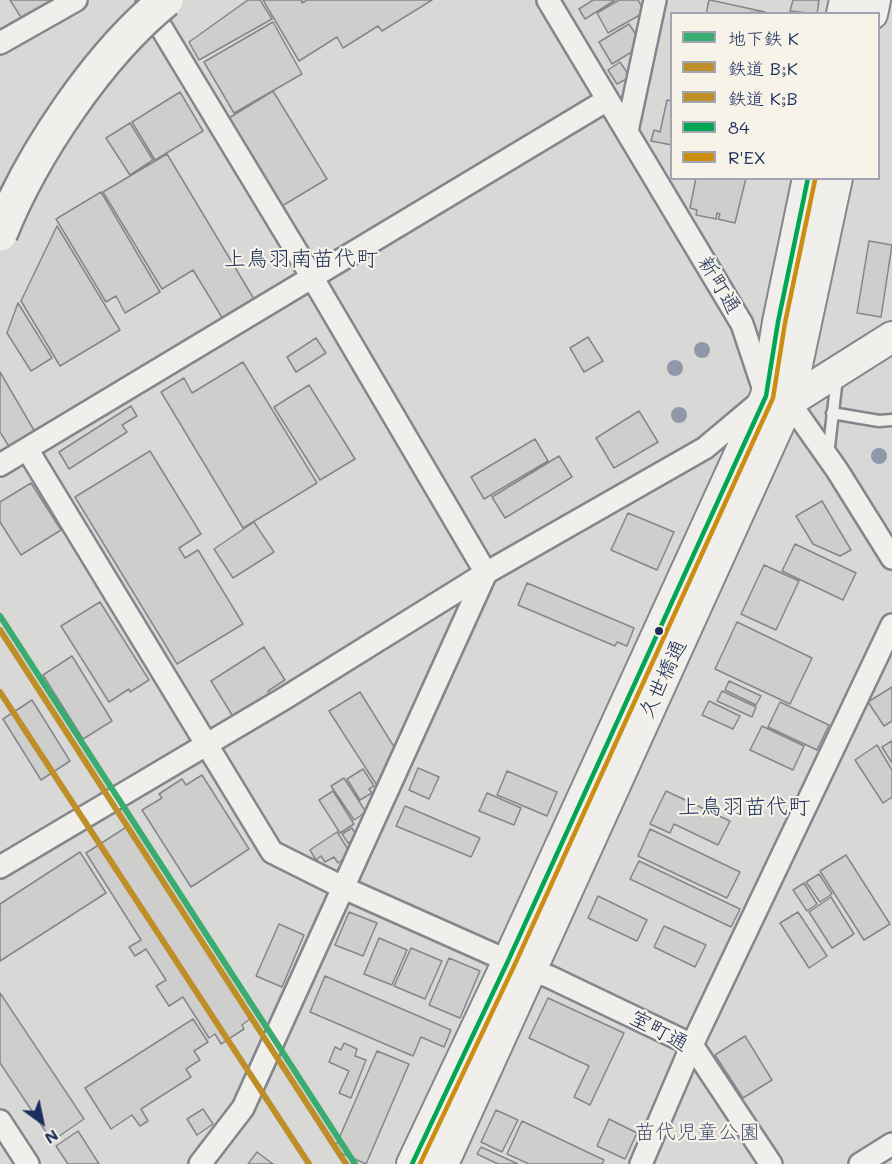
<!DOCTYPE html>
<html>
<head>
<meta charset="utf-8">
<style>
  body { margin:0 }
  #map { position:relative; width:892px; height:1164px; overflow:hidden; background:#e8e6e2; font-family:Mali,"Klee One",sans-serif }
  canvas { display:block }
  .legend { position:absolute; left:670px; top:12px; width:210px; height:168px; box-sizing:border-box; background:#f7f3e8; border:2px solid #9fa5b1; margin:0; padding:8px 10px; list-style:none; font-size:18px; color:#1b2f5e }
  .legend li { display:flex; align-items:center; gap:12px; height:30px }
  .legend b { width:30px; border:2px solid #9fa5b1 }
  .north { position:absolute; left:12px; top:1092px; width:60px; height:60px; -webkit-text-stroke:4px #f7f3e8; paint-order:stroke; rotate:147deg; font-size:16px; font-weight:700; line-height:24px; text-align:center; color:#1b2f5e }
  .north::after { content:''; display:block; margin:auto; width:21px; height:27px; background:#1b2f5e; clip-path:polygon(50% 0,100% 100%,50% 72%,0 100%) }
</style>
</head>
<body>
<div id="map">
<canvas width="892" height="1164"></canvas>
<ul class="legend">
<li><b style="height:8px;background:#3aac70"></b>地下鉄 K</li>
<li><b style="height:8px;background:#be8e28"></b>鉄道 B;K</li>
<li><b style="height:8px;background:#be8e28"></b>鉄道 K;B</li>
<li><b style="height:8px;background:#00a651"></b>84</li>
<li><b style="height:8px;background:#cb8e13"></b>R'EX</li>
</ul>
<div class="north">N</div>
</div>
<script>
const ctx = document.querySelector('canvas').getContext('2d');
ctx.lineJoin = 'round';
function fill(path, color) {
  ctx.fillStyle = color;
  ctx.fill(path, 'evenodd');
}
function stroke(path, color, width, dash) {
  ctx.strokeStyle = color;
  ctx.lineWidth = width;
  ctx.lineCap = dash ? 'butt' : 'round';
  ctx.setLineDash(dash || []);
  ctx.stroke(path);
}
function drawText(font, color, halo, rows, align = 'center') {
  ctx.font = font + ' Mali,"Klee One",sans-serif';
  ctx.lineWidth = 4.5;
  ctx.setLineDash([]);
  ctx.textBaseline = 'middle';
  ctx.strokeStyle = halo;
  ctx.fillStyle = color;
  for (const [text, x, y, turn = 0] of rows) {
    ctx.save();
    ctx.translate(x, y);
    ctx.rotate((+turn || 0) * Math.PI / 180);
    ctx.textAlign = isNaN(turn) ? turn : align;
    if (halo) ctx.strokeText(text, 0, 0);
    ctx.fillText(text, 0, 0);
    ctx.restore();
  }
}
fill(new Path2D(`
  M0 0H892V1164H0ZM672 14H878V178H672Z`), '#d8d8d6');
const building = new Path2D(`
  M10 0H54L55 3 24 22Z
  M248 0H260L272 19 199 60 189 42Z
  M263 0H302V3L307 0H432L382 31 378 26 343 48 337 37 299 61Z
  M593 0H615L585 19 579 9Z
  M619 0H638L645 12 608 33 597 13Z
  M709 0H710L765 12 706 14Z
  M793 0H819L817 14 790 11Z
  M273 22 302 74 234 113 204 62Z
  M629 24 643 45 612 64 599 42Z
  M620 62 630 77 617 84 608 70Z
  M273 91 327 179 282 206 229 118Z
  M180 92 203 131 155 160 132 122Z
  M667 100 672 101V145L651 141 654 130 660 132Z
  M130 123 153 160 130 175 106 138Z
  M167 154 257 304 226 324 193 270 162 289 103 192Z
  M696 178H746L735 223 718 219 720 214 717 213 716 219 696 215 697 210 690 208Z
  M101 192 160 292 125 313 116 296 106 302 56 219Z
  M57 226 120 330 60 366 21 301Z
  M869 241 892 245 881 317 857 313Z
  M18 303 52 358 31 371 7 333Z
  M588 337 603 361 584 372 570 348Z
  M316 338 326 353 296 372 287 357Z
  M243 362 317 483 243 528 161 392 184 378 192 393Z
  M0 372 35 432 10 448 0 432Z
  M309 385 355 459 320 480 274 407Z
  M131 406 137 416 122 425 127 432 69 469 59 452Z
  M639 411 658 442 614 468 596 438Z
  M535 439 548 461 484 499 471 477Z
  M150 451 201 534 179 548 185 558 198 550 243 624 177 664 75 497Z
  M559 456 572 477 505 518 492 497Z
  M31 483 61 530 21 555 0 522V502Z
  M822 501 851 550 840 556 813 544 796 516Z
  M628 513 674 532 657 570 611 550Z
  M254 522 274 552 233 578 214 549Z
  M795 544 856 573 843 600 782 571Z
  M764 565 799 581 776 630 741 614Z
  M527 583 634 628 627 646 617 642 615 646 518 605Z
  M100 602 149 680 130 692 129 689 109 702 61 626Z
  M737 622 812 658 790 704 715 669Z
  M264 647 285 680 268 691 271 694 234 718 211 681Z
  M72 656 112 721 83 739 43 675Z
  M729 681 761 696 756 705 725 690Z
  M892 687V721L884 726 868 702Z
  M722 691 756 707 752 717 717 701Z
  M360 692 396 750 386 778 376 784 329 711Z
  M32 700 70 761 41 780 3 719Z
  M709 701 740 716 733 729 702 715Z
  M780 702 829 725 817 750 768 727Z
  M762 726 804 746 793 770 750 750Z
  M892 741V763L882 747Z
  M877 745 892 770V797L883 803 855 760Z
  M418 768 439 777 429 799 409 790Z
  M363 769 374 786 369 789 372 793 360 800 347 779Z
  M507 771 557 792 547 816 497 795Z
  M202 775 249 849 191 887 142 810 162 798 159 794 182 779 186 785Z
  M344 778 366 812 354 820 331 786Z
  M333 791 354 824 340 833 319 800Z
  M666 791 730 821 718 845 674 824 670 833 650 824Z
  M487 793 521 808 514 825 479 811Z
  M405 806 480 838 471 857 396 826Z
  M128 826 250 1019 242 1025 244 1029 221 1044 215 1034 209 1038 183 997 169 1006 156 986 166 980 146 949 135 956 129 947 141 940 86 853Z
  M352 828 358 838 348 843 342 834Z
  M650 829 740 872 727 898 638 856Z
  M337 832 351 854 338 863 334 857 325 862 321 856 316 860 310 850Z
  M80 852 106 893 0 961V904Z
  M846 855 890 924 864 940 820 871Z
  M639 861 740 909 731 927 630 879Z
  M819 874 832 894 820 902 806 882Z
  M804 883 817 904 807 911 793 890Z
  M598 896 647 920 637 941 588 918Z
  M831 897 854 934 832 948 809 912Z
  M349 912 377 923 363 956 335 945Z
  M798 912 827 956 809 968 780 923Z
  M279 924 304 935 282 987 256 976Z
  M664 926 706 945 695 967 654 947Z
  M379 938 407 950 392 985 364 974Z
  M411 948 442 961 425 999 394 986Z
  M449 958 480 971 460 1018 429 1005Z
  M325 976 451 1030 444 1047 421 1037 413 1056 310 1012Z
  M0 993 84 1119 52 1141 0 1063Z
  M548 998 624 1033 590 1105 574 1097 589 1066 529 1038Z
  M193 1019 208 1042 194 1051 200 1060 186 1069 191 1077 141 1109 148 1121 140 1126 132 1115 111 1129 85 1088Z
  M745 1036 772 1080 743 1098 715 1055Z
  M344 1043 357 1049 355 1056 366 1060 351 1098 339 1093 349 1071 329 1062 335 1047 341 1050Z
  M377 1051 409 1064 366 1164 334 1150Z
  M203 1109 213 1124 197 1135 187 1119Z
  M496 1110 518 1120 502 1152 481 1142Z
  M609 1119 637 1133 625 1159 597 1146Z
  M522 1121 604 1160 602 1164H529L507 1154Z
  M78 1131 99 1164H68L56 1146Z
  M481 1147 518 1164H498L477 1154Z
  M257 1152 273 1164H248Z`);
fill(building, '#cececd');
stroke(building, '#83868d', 1.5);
const lane = new Path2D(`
  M832 413 879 421 892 420
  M828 455 837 378`);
const street = new Path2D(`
  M548 0 742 324 766 396 789 402 837 470 892 558
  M147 4 312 277 486 573
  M0 43 76 0
  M627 131 655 0
  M27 449 272 852 344 888 508 961 550 977 692 1045 771 1164
  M0 465 607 100
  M0 867 285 698 486 573 705 448 761 401
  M0 1121 28 1164
  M200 1164 243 1108 486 573
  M641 1164 692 1045 892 625
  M860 1164 892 1144`);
const secondary = new Path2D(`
  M842 14 845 0
  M872 14 875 0
  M789 402 892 337
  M412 1164 508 961 766 396 778 322 808 178
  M443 1164 789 402 837 178`);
stroke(lane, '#83868d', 15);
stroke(street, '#83868d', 26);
stroke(secondary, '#83868d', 34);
stroke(lane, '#f0efeb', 10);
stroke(street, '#f0efeb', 21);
stroke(secondary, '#f0efeb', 30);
const highwayBridge = new Path2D(`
  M0 234C32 154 99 54 166 0`);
stroke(highwayBridge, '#83868d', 38, []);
stroke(highwayBridge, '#f0efeb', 33);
stroke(new Path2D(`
  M412 1164 508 961 766 396 778 322 808 178`), '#00a651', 4.5);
stroke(new Path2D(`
  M420 1164 515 964 773 398 785 323 815 180`), '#cb8e13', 4.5);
stroke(new Path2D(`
  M0 630 346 1164`), '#be8e28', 6);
stroke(new Path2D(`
  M0 692 309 1164`), '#be8e28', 6);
stroke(new Path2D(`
  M0 616 355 1164`), '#3aac70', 6);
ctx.fillStyle = '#8f97a9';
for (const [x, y] of [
  [702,350],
  [675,368],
  [679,415],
  [879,456]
]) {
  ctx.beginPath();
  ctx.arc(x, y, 8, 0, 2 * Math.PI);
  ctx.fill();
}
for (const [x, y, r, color] of [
  [659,631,5,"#1b2f5e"]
]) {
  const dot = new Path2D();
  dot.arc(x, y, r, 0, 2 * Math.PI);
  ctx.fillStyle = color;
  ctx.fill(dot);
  stroke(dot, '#f7f3e8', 2);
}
drawText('21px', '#1b2f5e', '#f7f3e8', [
  ["新町通",719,285,59],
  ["久世橋通",663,679,-65],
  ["室町通",659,1031,28]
]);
drawText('21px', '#47567a', '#f7f3e8', [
  ["苗代児童公園",697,1133]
]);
drawText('22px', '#1b2f5e', '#f7f3e8', [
  ["上鳥羽南苗代町",301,259],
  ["上鳥羽苗代町",744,807]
]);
</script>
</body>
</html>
